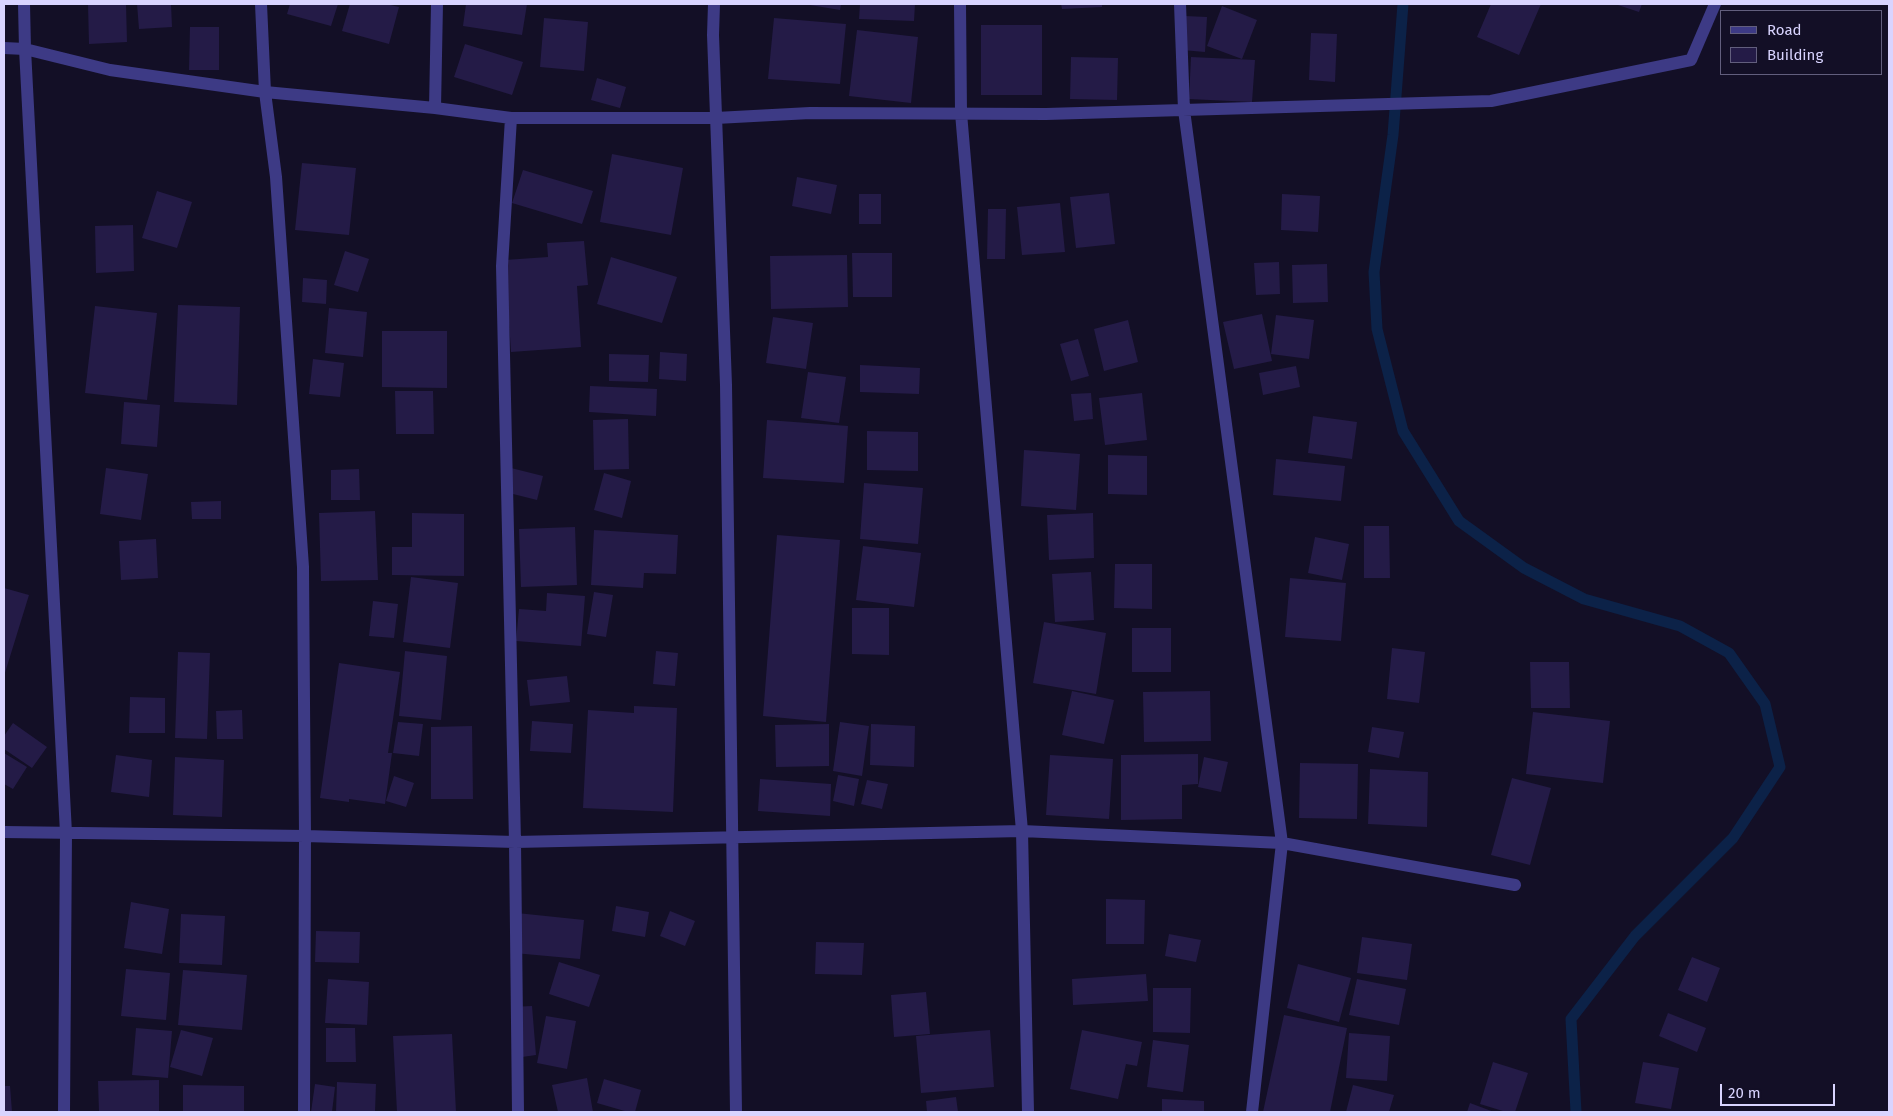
<!DOCTYPE html>
<html>
<head>
<meta charset="utf-8">
<style>
  body { margin:0 }
  #map { position:relative; width:1893px; height:1116px; overflow:hidden; background:#130f26; font-family:"Fira Sans",sans-serif }
  canvas { display:block }
  .frame { position:absolute; inset:0; border:5px solid #d9d4ff; pointer-events:none }
  .legend { position:absolute; left:1720px; top:10px; width:162px; height:65px; box-sizing:border-box; background:#130f26; border:1px solid #625e7d; margin:0; padding:6px 9px; list-style:none; font-size:15px; color:#d9d4ff }
  .legend li { display:flex; align-items:center; gap:10px; height:25px }
  .legend b { width:25px; border:1px solid #625e7d }
  .scale { position:absolute; left:1720px; top:1084px; width:115px; height:22px; box-sizing:border-box; border:2px solid #d9d4ff; border-top:0; padding-left:6px; font-size:15px; line-height:18px; white-space:nowrap; color:#d9d4ff; -webkit-text-stroke:4px #130f26; paint-order:stroke }
</style>
</head>
<body>
<div id="map">
<canvas width="1893" height="1116"></canvas>
<div class="frame"></div>
<ul class="legend">
<li><b style="height:6px;background:#3d3a85"></b>Road</li>
<li><b style="height:14px;background:#241b47"></b>Building</li>
</ul>
<div class="scale">20 m</div>
</div>
<script>
const ctx = document.querySelector('canvas').getContext('2d');
ctx.lineJoin = 'round';
function stroke(path, color, width, dash) {
  ctx.strokeStyle = color;
  ctx.lineWidth = width;
  ctx.lineCap = dash ? 'butt' : 'round';
  ctx.setLineDash(dash || []);
  ctx.stroke(path);
}
function fill(path, color) {
  ctx.fillStyle = color;
  ctx.fill(path, 'evenodd');
}
stroke(new Path2D(`
  M1403 4 1393 135 1374 272 1377 329 1403 431 1459 521 1524 568 1584 599 1680 626 1729 653 1765 704 1780 767 1733 838 1635 936 1571 1019 1576 1112`), '#0c2248', 11);
fill(new Path2D(`
  M88 4H126L127 42 89 44Z
  M137 4H171L172 27 139 29Z
  M290 4H338L331 26 287 14Z
  M350 4H386L399 7 389 44 342 31Z
  M466 4H527L522 35 463 26Z
  M804 4H841L840 10Z
  M860 4H915L914 21 859 19Z
  M1061 4H1102V7L1062 9Z
  M1491 4H1541L1519 55 1477 37Z
  M1615 4H1642L1639 12Z
  M1222 6 1257 20 1242 59 1207 46Z
  M1185 16 1207 17 1205 52 1182 50Z
  M544 18 588 22 584 71 540 67Z
  M774 18 846 24 840 84 768 79Z
  M981 25H1042V95H981Z
  M190 27H219V70H189Z
  M857 30 918 37 911 103 849 96Z
  M1311 33 1337 34 1335 82 1309 80Z
  M465 44 523 62 512 95 454 77Z
  M1071 57 1118 58 1117 100 1070 99Z
  M1191 57 1255 60 1252 102 1189 99Z
  M597 78 626 87 620 108 591 100Z
  M612 154 683 168 671 235 600 222Z
  M302 163 356 168 349 235 295 230Z
  M523 170 593 191 582 224 512 203Z
  M797 177 837 185 831 214 792 206Z
  M157 191 192 202 177 248 142 238Z
  M1109 193 1115 244 1076 248 1070 197Z
  M859 194H881V224H859Z
  M1282 194 1320 196 1318 232 1281 230Z
  M1060 203 1065 252 1022 255 1017 207Z
  M988 209H1006L1005 259H987Z
  M133 225 134 271 96 273 95 226Z
  M584 241 588 285 577 286 581 347 511 352 505 260 548 257 547 243Z
  M345 251 369 259 358 292 334 285Z
  M852 253H892V297H853Z
  M847 255 848 307 771 309 770 256Z
  M611 257 677 277 662 323 597 304Z
  M1279 262 1280 294 1256 295 1254 263Z
  M1327 264 1328 302 1293 303 1292 265Z
  M303 278 327 280 326 304 302 302Z
  M178 305 240 307 237 405 174 402Z
  M95 306 157 313 147 400 85 393Z
  M329 308 367 312 363 357 325 353Z
  M1262 314 1272 361 1234 369 1223 322Z
  M1276 315 1314 320 1309 359 1271 354Z
  M773 317 813 323 806 369 766 363Z
  M1128 320 1138 362 1104 371 1094 329Z
  M382 331H447V388L382 387Z
  M1078 339 1089 376 1071 381 1060 344Z
  M660 352 687 354 686 381 659 379Z
  M609 354 649 355 648 382 609 381Z
  M313 359 344 363 340 397 309 394Z
  M860 365 920 368 919 394 860 392Z
  M1296 366 1300 387 1263 395 1259 373Z
  M808 372 846 377 839 423 801 418Z
  M590 386 657 389 656 416 589 412Z
  M395 391H433L434 434H396Z
  M1091 393 1093 419 1074 421 1071 394Z
  M1142 393 1147 440 1105 445 1099 398Z
  M124 402 160 405 157 447 121 444Z
  M1313 416 1357 422 1352 459 1308 453Z
  M628 419 629 469 594 470 593 420Z
  M767 420 848 426 844 483 763 478Z
  M867 431 918 432V471L867 470Z
  M1024 450 1080 454 1076 510 1021 506Z
  M1108 455 1147 456V495L1108 494Z
  M1276 459 1345 466 1341 501 1273 495Z
  M106 468 148 474 141 520 100 514Z
  M511 468 543 476 537 500 505 492Z
  M359 469 360 500H331V470Z
  M604 473 631 481 622 518 594 510Z
  M864 483 923 488 918 544 860 539Z
  M221 501V519H192L191 502Z
  M375 511 378 580 321 581 319 513Z
  M412 513 464 514V576L392 575V547H412Z
  M1093 513 1094 558 1049 560 1047 515Z
  M1364 526H1389L1390 578H1364Z
  M575 527 577 585 521 587 519 529Z
  M594 530 678 535 676 574 644 573 643 588 591 585Z
  M777 535 840 540 826 722 763 716Z
  M1315 537 1349 544 1342 580 1308 573Z
  M156 539 158 578 121 580 119 541Z
  M863 546 921 553 914 607 856 600Z
  M1115 564H1152V609L1114 608Z
  M1091 572 1094 620 1055 622 1052 574Z
  M411 577 458 583 450 648 403 642Z
  M1290 578 1346 583 1341 641 1285 637Z
  M4 588 29 595 4 676Z
  M594 592 613 595 606 637 587 634Z
  M547 593 585 596 581 646 516 641 519 609 546 611Z
  M373 601 398 604 394 638 369 636Z
  M852 608H889V655L852 654Z
  M1044 622 1106 633 1096 694 1033 683Z
  M1132 628H1171V672H1132Z
  M1392 648 1425 652 1419 703 1387 699Z
  M405 651 447 656 441 720 399 716Z
  M656 651 678 653 675 686 653 684Z
  M178 652 210 653 207 739 175 738Z
  M1530 662H1569L1570 708H1531Z
  M339 663 400 672 388 753H392L385 804 349 799V802L320 798Z
  M567 676 570 702 530 706 527 680Z
  M1072 691 1114 700 1104 744 1062 735Z
  M1210 691 1211 741 1144 742 1143 692Z
  M130 697 165 698V733H129Z
  M634 706 677 708 673 812 583 808 588 710 634 713Z
  M242 710 243 739H217L216 711Z
  M1533 712 1610 721 1603 783 1526 774Z
  M532 721 573 724 571 753 530 751Z
  M398 722 423 724 419 756 393 753Z
  M840 722 869 726 862 776 833 771Z
  M13 723 47 747 32 768 4 749V736Z
  M829 724V766L776 767 775 725Z
  M871 724 915 726 914 767 870 765Z
  M472 726 473 799H431V727Z
  M1372 727 1404 732 1399 758 1368 752Z
  M4 753 27 767 13 789 4 784Z
  M1198 754V784L1182 785V819L1121 820V755Z
  M116 755 152 760 149 797 111 792Z
  M1050 755 1113 759 1109 819 1046 815Z
  M175 757 224 760 222 817 173 815Z
  M1204 757 1228 762 1221 792 1198 787Z
  M1300 763 1358 764 1357 819 1299 818Z
  M1370 769 1428 772 1427 827 1368 824Z
  M838 775 859 779 854 806 833 801Z
  M394 776 414 783 406 807 386 801Z
  M1512 778 1551 788 1530 865 1491 855Z
  M760 779 831 784 830 816 758 811Z
  M867 780 888 784 882 809 861 804Z
  M1106 899 1145 900 1144 944H1106Z
  M131 902 169 909 162 954 124 948Z
  M616 906 649 912 645 937 612 931Z
  M670 911 695 921 685 946 660 936Z
  M517 913 584 920 580 959 514 953Z
  M181 914 225 916 222 965 179 963Z
  M316 931 360 932 359 963 315 962Z
  M1169 934 1201 940 1196 962 1165 956Z
  M1362 937 1412 944 1407 980 1357 973Z
  M816 942 864 943 862 975 815 974Z
  M1692 957 1720 968 1707 1002 1678 990Z
  M559 962 600 975 589 1007 549 994Z
  M1298 964 1351 978 1339 1022 1287 1008Z
  M126 969 170 973 166 1020 121 1016Z
  M183 970 247 975 242 1030 178 1025Z
  M1146 974 1148 1001 1073 1005 1072 979Z
  M328 979 369 982 367 1025 325 1023Z
  M1357 979 1406 989 1399 1025 1349 1015Z
  M1153 988H1191L1190 1033 1153 1032Z
  M926 992 930 1034 894 1037 891 995Z
  M532 1006 536 1055 515 1058 511 1007Z
  M1668 1013 1706 1028 1697 1052 1659 1036Z
  M1284 1015 1347 1028 1330 1112H1263Z
  M546 1016 576 1021 567 1069 537 1063Z
  M136 1028 172 1031 168 1078 132 1075Z
  M326 1028H355L356 1062H326Z
  M181 1030 213 1038 202 1076 170 1067Z
  M990 1030 994 1087 921 1093 916 1036Z
  M1082 1030 1142 1042 1137 1066 1126 1064 1118 1099 1070 1089Z
  M1349 1033 1390 1036 1387 1081 1346 1078Z
  M452 1034 456 1112H397L393 1036Z
  M1153 1040 1189 1045 1183 1092 1147 1087Z
  M1493 1062 1528 1073 1515 1112H1506L1480 1104Z
  M1643 1062 1679 1068 1671 1109 1635 1103Z
  M587 1078 593 1112H558L552 1085Z
  M604 1079 641 1090 635 1112H628L597 1103Z
  M159 1080V1112H99L98 1081Z
  M337 1082 376 1084 375 1112H336Z
  M315 1084 335 1087 332 1112H311Z
  M183 1085 244 1086V1112H183Z
  M1353 1085 1394 1095 1389 1112H1346Z
  M4 1086H10L12 1112H4Z
  M956 1097 958 1112H927L926 1101Z
  M1162 1099 1204 1101V1112H1162Z
  M1470 1103 1494 1112H1467Z`), '#241b47');
stroke(new Path2D(`
  M24 4 25 49 66 833 64 1112
  M261 4 265 92 276 177 303 567 305 836 304 1112
  M714 4 713 35 726 385 736 1112
  M960 4 961 113 1022 831 1028 1112
  M1180 4 1184 110 1282 843 1252 1112
  M4 48 25 49 110 70 265 92 435 108 511 118H716L810 113 1046 114 1491 101 1691 60 1715 4
  M435 108 437 4
  M511 118 502 266 515 842 518 1112
  M4 832 305 836 515 842 1022 831 1282 843 1515 885`), '#3d3a85', 12);
</script>
</body>
</html>
